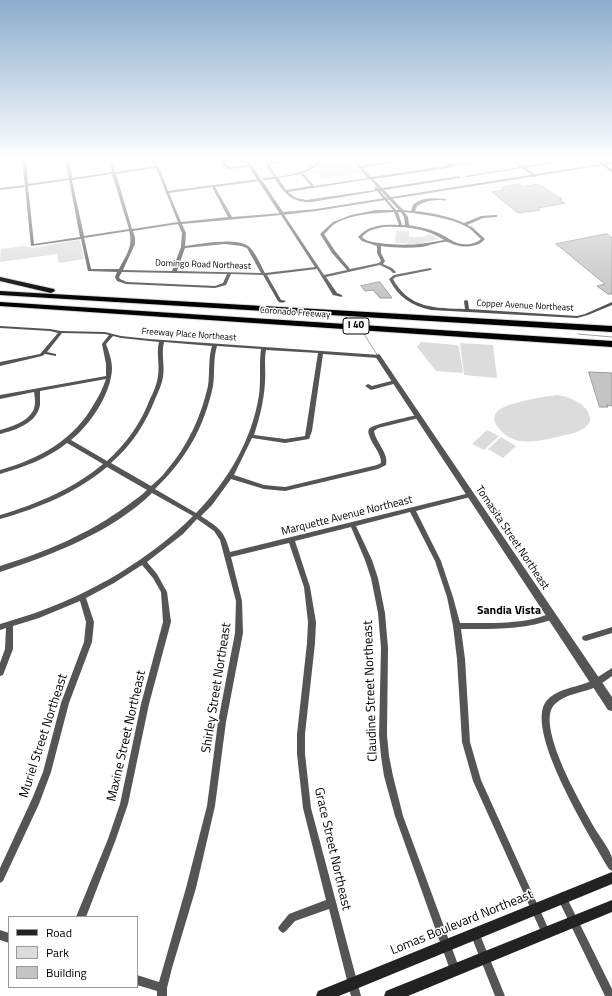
<!DOCTYPE html>
<html>
<head>
<meta charset="utf-8">
<style>
  body { margin:0 }
  #map { position:relative; width:612px; height:996px; overflow:hidden; background:#fff; font-family:"Titillium Web",sans-serif }
  canvas { display:block }
  .legend { position:absolute; left:8px; top:916px; width:130px; height:72px; box-sizing:border-box; background:#fff; border:1px solid #999; margin:0; padding:5px 7px; list-style:none; font-size:12px; color:#000 }
  .legend li { display:flex; align-items:center; gap:8px; height:20px }
  .legend b { width:20px; border:1px solid #999 }
</style>
</head>
<body>
<div id="map">
<canvas width="612" height="996"></canvas>
<ul class="legend">
<li><b style="height:5px;background:#222"></b>Road</li>
<li><b style="height:11px;background:#dcdcdc"></b>Park</li>
<li><b style="height:11px;background:#c4c4c4"></b>Building</li>
</ul>
</div>
<script>
const ctx = document.querySelector('canvas').getContext('2d');
ctx.lineJoin = 'round';
function fill(path, color) {
  ctx.fillStyle = color;
  ctx.fill(path, 'evenodd');
}
function stroke(path, color, width, dash) {
  ctx.strokeStyle = color;
  ctx.lineWidth = width;
  ctx.lineCap = dash ? 'butt' : 'round';
  ctx.setLineDash(dash || []);
  ctx.stroke(path);
}
function drawText(font, color, halo, rows, align = 'center') {
  ctx.font = font + ' "Titillium Web",sans-serif';
  ctx.lineWidth = 3;
  ctx.setLineDash([]);
  ctx.textBaseline = 'middle';
  ctx.strokeStyle = halo;
  ctx.fillStyle = color;
  for (const [text, x, y, turn = 0] of rows) {
    ctx.save();
    ctx.translate(x, y);
    ctx.rotate((+turn || 0) * Math.PI / 180);
    ctx.textAlign = isNaN(turn) ? turn : align;
    if (halo) ctx.strokeText(text, 0, 0);
    ctx.fillText(text, 0, 0);
    ctx.restore();
  }
}
fill(new Path2D(`
  M324 161H351L362 173 322 179 317 174 306 175V174L315 170Z
  M396 231H409V237H424L429 234 440 239 417 244 395 243Z
  M78 240 80 241 84 259 59 263 57 254 0 262 1 249 24 246 32 248Z
  M421 342 457 345 459 347 463 373 436 371 417 347Z
  M460 343 493 345 497 378 464 375Z
  M558 395C571 397 592 406 590 422 583 432 573 433 561 436 538 441 513 449 497 426 494 421 493 416 497 412 503 403 546 396 558 395Z
  M487 430 499 436 484 450 472 444Z
  M501 437 516 446 503 458 488 449Z`), '#dcdcdc');
stroke(new Path2D(`
  M364 334 378 356
  M578 334 612 337`), '#a3a3a3', 1);
const building = new Path2D(`
  M519 184 522 187 538 184 562 199 559 200 565 203 538 208 540 210 518 213 492 192 504 190 502 188Z
  M607 234 612 238V294H608L597 286 605 284 556 244Z
  M380 282 392 298H380L373 290 365 291 361 286Z
  M589 372 612 373V406L607 405 608 407H600Z`);
fill(building, '#c4c4c4');
stroke(building, '#999', 1);
const motorway = new Path2D(`
  M0 277 54 289 55 291 51 293 0 281Z
  M0 291 612 326V332L0 295Z
  M0 302 612 341V347L0 306Z`);
stroke(motorway, '#dbdbdb', 2);
fill(new Path2D(`
  M22 161H26L28 184 69 178 65 161H69L72 178 112 172 109 161H112L115 172 155 166 152 161H155L159 167 168 191 260 179V181H259L215 187 232 217 283 213 324 275 347 270 332 253 320 234 321 233 333 222 351 215 376 210H393L377 191 312 202C292 203 285 194 275 179L263 180V178L274 177 264 161H267L268 163 278 161H288L269 165 277 177C286 176 294 174 303 171 310 169 316 161 323 161L316 167 303 173 314 186 368 178 353 161H356L361 166 390 161H400L362 168 371 177 445 166 444 164C449 162 452 164 457 164 465 163 473 161 481 161L456 166 455 167 373 179 382 188 460 176V178H459L384 190 403 210 411 211C411 210 413 205 413 205 419 197 440 197 448 200 444 201 441 200 437 200 430 200 423 202 417 206L415 211C432 213 449 216 464 223L481 216 496 215 498 216 496 217 483 218 467 225 472 227 485 239C479 247 465 248 456 245 453 245 450 242 447 242 443 241 428 246 422 247 409 248 394 248 381 246V253L385 261 383 264 392 268 396 272 395 273H393L390 270 380 265 326 277 337 293 342 295V297L333 295 317 269 267 275 281 300 286 301C284 303 280 303 278 301L263 275 231 274 226 285 215 288 126 284 117 281 115 277 117 272 88 271 81 239 31 246 25 187 0 190V188L25 185ZM156 168 178 222 132 229 116 174ZM112 174 129 229 84 236 72 180ZM301 174 311 186 286 190 278 178ZM370 179 379 189 376 187 374 188 375 190 306 200 296 198 288 192ZM69 180 80 237 34 244 28 186ZM212 187 228 217 181 222 169 193ZM380 191H381L399 210H396ZM394 212 399 225C384 224 368 225 358 237L362 241 377 246V253L381 261 379 263 350 269 335 251 324 234C328 231 331 226 336 223 352 214 376 213 394 212ZM398 212H401L404 217 405 225H402ZM404 212C426 215 450 217 469 228 473 231 477 236 481 239 478 242 474 243 470 244 454 246 449 237 436 232 427 228 418 227 409 225L408 217ZM281 215 315 267 265 273C262 267 253 248 248 246 235 237 201 244 185 246L186 233 182 224ZM178 224 182 233 181 247 172 271 123 270 135 244V237L133 231ZM383 227C404 226 426 228 444 240 420 245 403 246 379 243 373 242 367 242 362 237 368 230 374 229 383 227ZM129 231C134 246 125 257 119 269H91L84 238ZM225 244 241 246 247 248 261 273 177 271 185 248ZM122 272 227 274 223 283 215 286 127 282 120 279 119 277Z
  M222 161H225V163L229 167 249 165 251 166 249 167 228 169 222 164Z
  M513 161H517L523 166 555 161H564L526 168 536 175 537 176 535 177 522 168 467 177 465 176 520 167Z
  M430 268 432 269 431 270 396 277 393 279C409 309 436 308 465 309L464 301 466 300 468 301 469 309 577 316 585 314 612 302V305L588 315 577 318 431 310C412 306 398 297 389 279L394 275Z
  M0 326 50 329 61 331 105 332 121 336 149 339 380 355V356L378 358 323 354 312 431 309 439 285 443 252 438 234 475 264 485 285 487 377 465 381 463C381 454 375 448 371 440 370 437 367 432 369 429 372 424 410 417 417 415L419 416 420 417 419 418 378 428 374 431C376 443 389 453 386 465L378 469 285 491 264 489 231 479 212 505 201 516C219 528 224 530 230 552L470 493H472L473 495 472 497H470L416 511 441 561 453 597 460 623C484 623 509 624 533 619 539 618 548 613 554 615L555 617 554 619C524 630 493 629 461 629L465 659 470 742 481 780 549 930 551 933 549 936 546 938 543 936 473 781 462 742 457 659 453 626 447 597 435 561 410 512 356 526 372 560 378 578 385 613 388 648 387 735 389 756 393 776 403 816 460 970 459 974 455 975 451 974 450 970 395 816 384 776 381 756 379 735 381 648 378 613 371 578 365 560 351 527 295 541 310 587 316 622 315 643 305 734V754L311 808 361 996H351L329 909 295 921 286 931 283 933 280 931 278 928 280 925 289 914 326 900 303 808 297 754V734L307 643 308 622 304 587 289 543 231 557 242 601 243 633 226 722 215 806 196 888 172 968 167 988V996H157V991L137 985V975L159 982 186 888 207 806 218 722 235 633 236 601 220 540 214 531 197 519 183 534 147 562 157 574 167 592 171 622 149 704 128 804 116 839 86 917H76L108 839 120 804 141 704 163 622 161 592 153 578 142 565 114 583 86 598 94 622 92 642 69 703 51 772 39 804 3 881 0 883V868L32 799 43 772 61 703 84 642 86 622 80 601 39 618 13 626V649L3 675 0 676V663L5 649 6 628 0 630V624C12 620 24 617 35 613 92 593 150 559 193 516L152 493C112 532 52 555 0 572V566C45 552 89 534 128 505 134 500 141 496 147 490L107 467C76 493 39 508 0 519V515C37 504 73 489 103 464L67 443C47 459 24 467 0 474V470C39 459 74 440 94 404 99 396 103 388 106 379L40 391C40 396 40 400 40 405 37 423 16 430 0 434V430C11 427 27 422 33 411 36 405 35 399 34 392L0 399V395L106 376V364L102 344 109 335 105 334 62 333 47 352 56 354V356L45 354 42 356 0 366V362L40 354 58 333 50 331 0 328ZM113 336 121 338 159 342C156 353 160 364 158 376 157 384 154 391 150 399 141 423 126 444 107 461L71 440C90 425 111 394 112 369 112 360 109 352 106 344ZM164 342 212 346C208 359 210 372 208 386 201 417 187 447 166 471 162 477 156 481 151 486L111 463C132 445 146 423 156 397 159 390 162 384 163 377 165 365 161 354 164 342ZM217 346 261 349C259 364 261 380 259 395 252 440 228 481 196 513L155 489C186 459 204 428 213 386 215 373 213 359 217 346ZM266 350 318 353 305 436 285 439 254 435C260 417 264 400 265 382 266 371 264 360 266 350Z
  M395 380 397 381V383L371 390 365 386 368 384 372 386Z
  M612 627V633L586 641 583 640 582 638 583 636 586 635Z
  M612 668V676C605 681 599 686 591 689 579 693 564 695 555 704 533 724 585 811 597 832 601 838 611 852 612 858 612 862 612 867 612 871L609 869C592 840 526 734 545 703 555 688 577 688 591 681 599 677 605 672 612 668Z
  M562 892 565 894 612 989V996H605L557 897 559 894Z
  M475 928 478 930 505 996H495L470 933 472 930Z
  M0 930 9 933V943L0 940Z`), '#555');
fill(new Path2D(`
  M245 161H249L283 212 316 209 612 162V164L316 211 282 215 280 214Z
  M378 354 380 355 612 697V711L608 710 375 356Z`), '#555');
fill(new Path2D(`
  M595 161H600L612 169V172Z
  M612 872V884L339 996H316L318 991Z
  M612 900V912L408 996H384L386 991Z`), '#222');
fill(motorway, '#000');
const sky = ctx.createLinearGradient(0, 0, 0, 301);
sky.addColorStop(0, '#8cadcc');
sky.addColorStop(0.53, '#fff');
sky.addColorStop(1, '#ffffff00');
ctx.fillStyle = sky;
ctx.fillRect(0, 0, 612, 301);
drawText('9px', '#000', '#fff', [
  ["Domingo Road Northeast",203,265,2],
  ["Copper Avenue Northeast",525,306,3],
  ["Coronado Freeway",295,313,4],
  ["Freeway Place Northeast",189,335,4]
]);
for (const [x, y, w] of [
  [356,326,26]
]) {
  const box = new Path2D();
  box.roundRect(x - w / 2, y - 8, w, 16, 3);
  ctx.fillStyle = '#fff';
  ctx.fill(box);
  stroke(box, '#000', 1);
}
drawText('bold 10px', '#000', null, [
  ["I 40",356,326]
]);
drawText('11px', '#000', '#fff', [
  ["Marquette Avenue Northeast",347,516,-14],
  ["Tomasita Street Northeast",512,538,56]
]);
drawText('bold 12px', '#000', '#fff', [
  ["Sandia Vista",509,611]
]);
drawText('13px', '#000', '#fff', [
  ["Shirley Street Northeast",217,688,-81],
  ["Claudine Street Northeast",371,691,-92],
  ["Muriel Street Northeast",44,736,-72],
  ["Maxine Street Northeast",127,736,-77],
  ["Grace Street Northeast",332,849,77],
  ["Lomas Boulevard Northeast",462,923,-22]
]);
</script>
</body>
</html>
